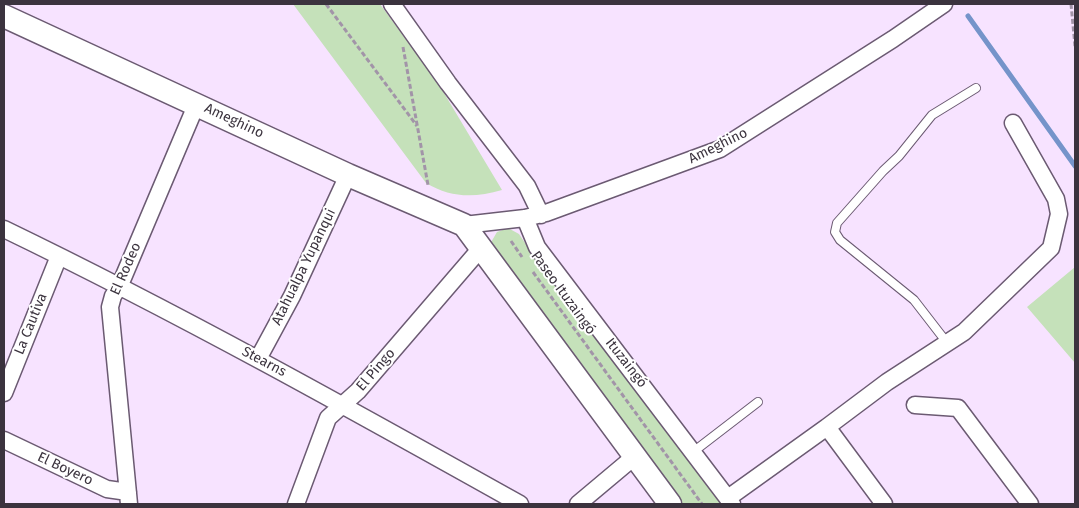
<!DOCTYPE html>
<html>
<head>
<meta charset="utf-8">
<style>
  body { margin:0 }
  #map { position:relative; width:1079px; height:508px; overflow:hidden; background:#f7e3ff; font-family:"Fira Sans",sans-serif }
  canvas { display:block }
  .frame { position:absolute; inset:0; border:5px solid #3b333e; pointer-events:none }
</style>
</head>
<body>
<div id="map">
<canvas width="1079" height="508"></canvas>
<div class="frame"></div>
</div>
<script>
const ctx = document.querySelector('canvas').getContext('2d');
ctx.lineJoin = 'round';
function fill(path, color) {
  ctx.fillStyle = color;
  ctx.fill(path, 'evenodd');
}
function stroke(path, color, width, dash) {
  ctx.strokeStyle = color;
  ctx.lineWidth = width;
  ctx.lineCap = dash ? 'butt' : 'round';
  ctx.setLineDash(dash || []);
  ctx.stroke(path);
}
function drawText(font, color, halo, rows, align = 'center') {
  ctx.font = font + ' "Fira Sans",sans-serif';
  ctx.lineWidth = 4;
  ctx.setLineDash([]);
  ctx.textBaseline = 'middle';
  ctx.strokeStyle = halo;
  ctx.fillStyle = color;
  for (const [text, x, y, turn = 0] of rows) {
    ctx.save();
    ctx.translate(x, y);
    ctx.rotate((+turn || 0) * Math.PI / 180);
    ctx.textAlign = isNaN(turn) ? turn : align;
    if (halo) ctx.strokeText(text, 0, 0);
    ctx.fillText(text, 0, 0);
    ctx.restore();
  }
}
fill(new Path2D(`
  M293 4H380L438 83 502 190C474 198 451 198 426 183Z
  M508 228 519 234 542 268 723 504H683L500 262 490 244 497 232Z
  M1075 267V363L1027 307Z`), '#c5e1ba');
stroke(new Path2D(`
  M968 16 1075 166`), '#7594ca', 5);
const lane = new Path2D(`
  M948 344 914 300 840 240 835 232 837 223 883 171 899 156 932 115 976 88
  M693 452 758 402`);
const street = new Path2D(`
  M392 4 448 83 527 186 541 215
  M525 218 537 247 732 504
  M464 225 525 218 546 213 720 149 893 39 944 4
  M4 229C180 314 350 409 520 504
  M258 359 292 296 348 175
  M4 393 59 256
  M915 405 958 408 1030 504
  M827 427 887 382 964 332 1051 248 1059 214 1056 199 1013 123
  M4 440 107 489 128 492
  M728 498 827 427 884 504
  M129 504 110 307 113 296 120 285 197 103
  M296 504 328 418 358 391 481 248
  M578 504 634 457`);
const secondary = new Path2D(`
  M4 16 348 175 464 225 670 504`);
stroke(lane, '#6b5a72', 10);
stroke(street, '#6b5a72', 19);
stroke(secondary, '#6b5a72', 25);
stroke(new Path2D(`
  M326 4 417 126
  M1071 4 1075 46
  M403 47 428 185
  M511 241 522 257
  M533 272 702 504`), '#a294a8', 3, [5, 2.5]);
stroke(lane, '#fff', 8);
stroke(street, '#fff', 16);
stroke(secondary, '#fff', 22);
drawText('14px', '#3b333e', '#fff', [
  ["Ameghino",234,121,25],
  ["Ameghino",718,146,-26],
  ["Atahualpa Yupanqui",304,267,-64],
  ["El Rodeo",126,269,-66],
  ["Paseo Ituzaingó",563,293,54],
  ["La Cautiva",31,324,-68],
  ["Stearns",264,362,28],
  ["Ituzaingó",626,363,52],
  ["El Pingo",376,370,-49],
  ["El Boyero",65,469,25]
]);
</script>
</body>
</html>
